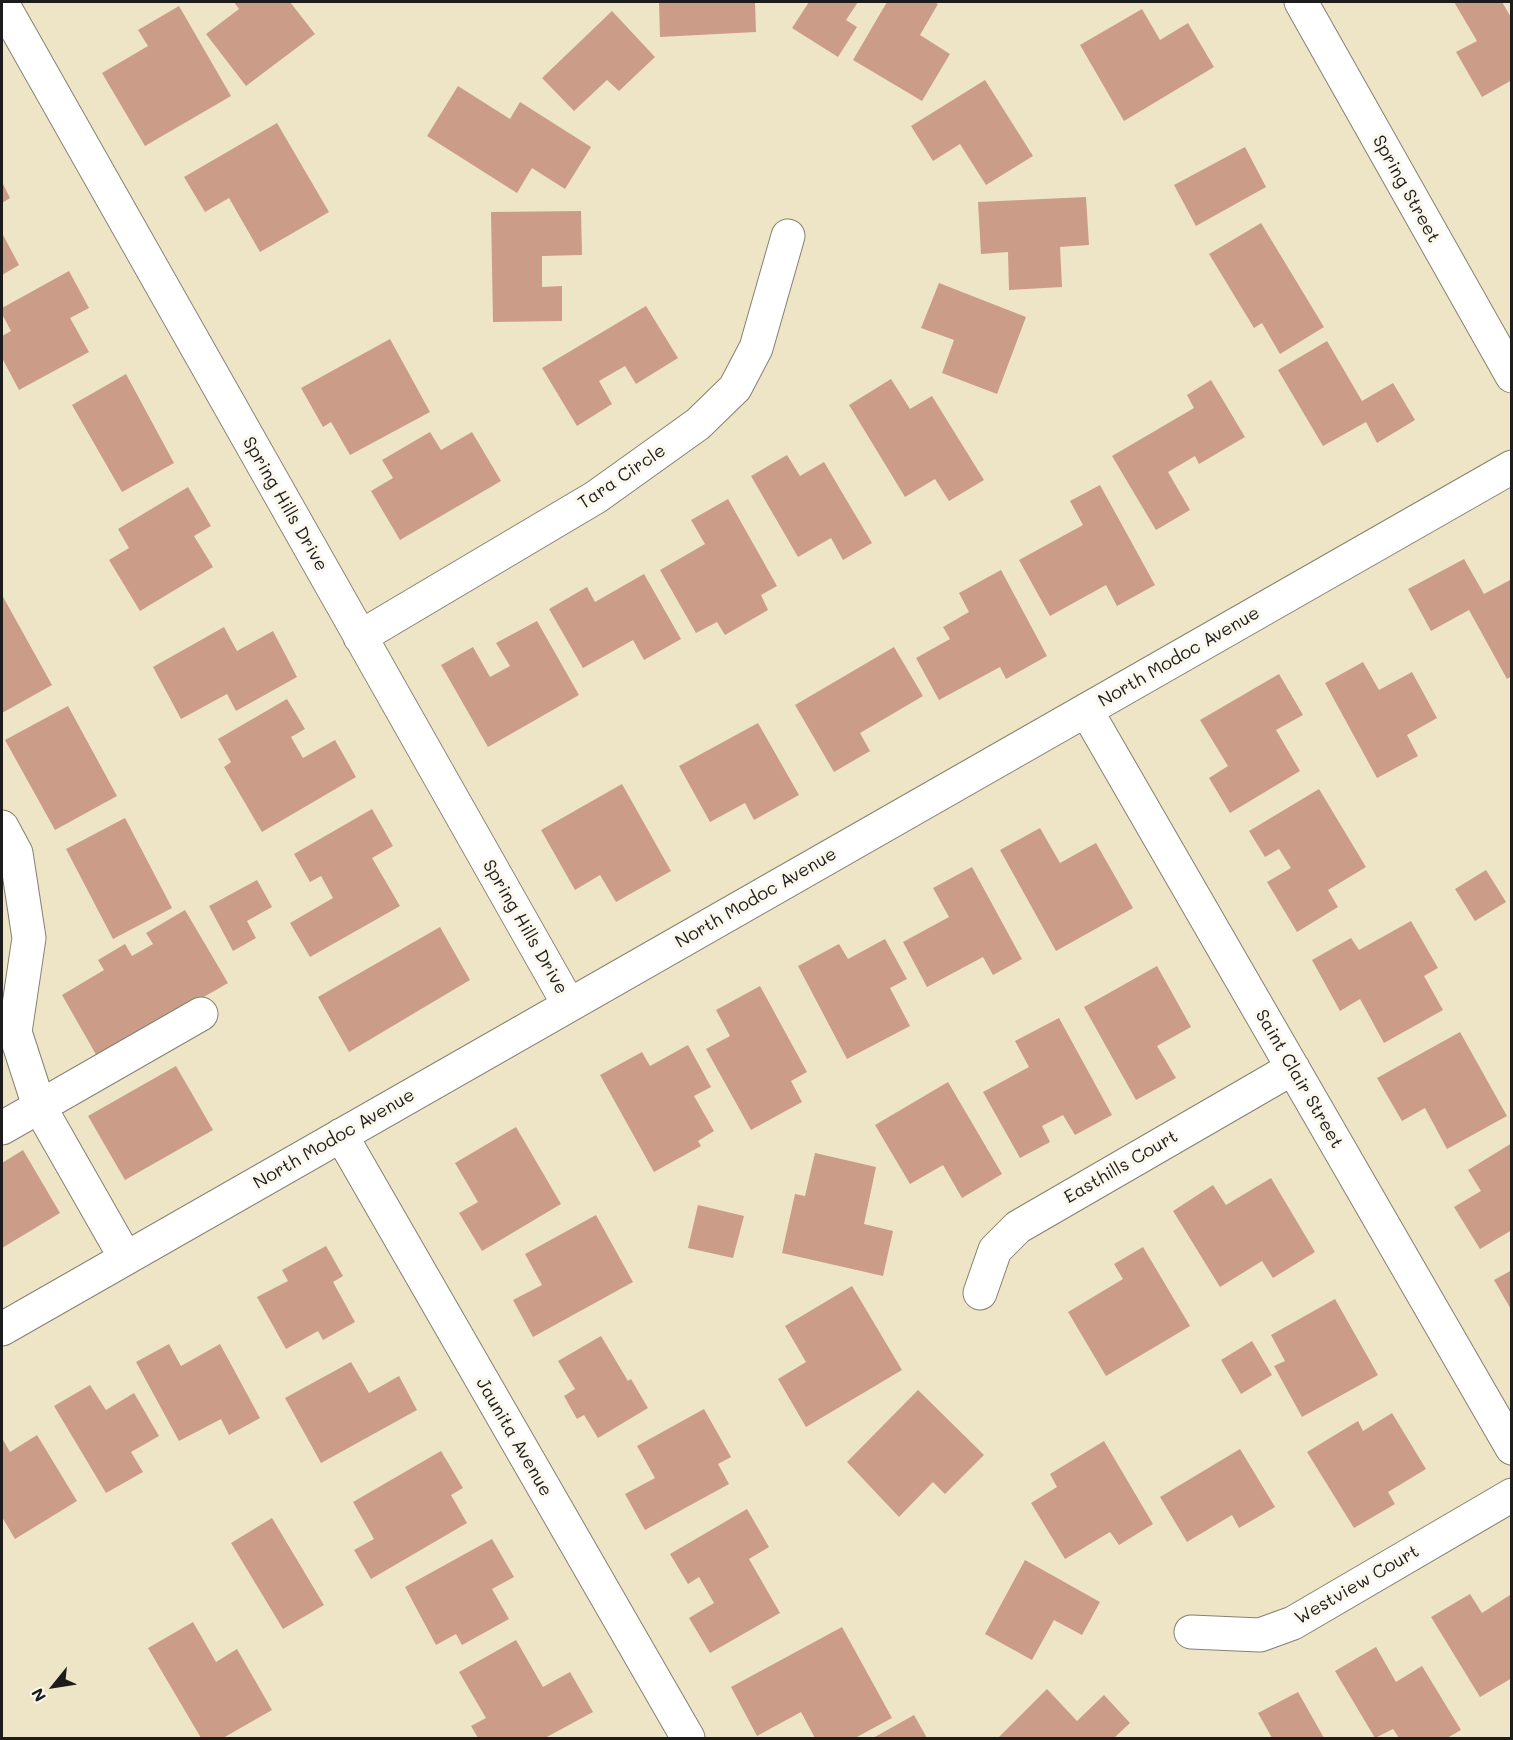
<!DOCTYPE html>
<html>
<head>
<meta charset="utf-8">
<style>
  body { margin:0 }
  #map { position:relative; width:1513px; height:1740px; overflow:hidden; background:#eee5c7; font-family:Mali,sans-serif }
  canvas { display:block }
  .frame { position:absolute; inset:0; border:3px solid #1c1c1c; pointer-events:none }
  .north { position:absolute; left:24px; top:1656px; width:60px; height:60px; -webkit-text-stroke:4px #fbf7ec; paint-order:stroke; rotate:240deg; font-size:16px; font-weight:700; line-height:24px; text-align:center; color:#1c1c1c }
  .north::after { content:''; display:block; margin:auto; width:21px; height:27px; background:#1c1c1c; clip-path:polygon(50% 0,100% 100%,50% 72%,0 100%) }
</style>
</head>
<body>
<div id="map">
<canvas width="1513" height="1740"></canvas>
<div class="frame"></div>
<div class="north">N</div>
</div>
<script>
const ctx = document.querySelector('canvas').getContext('2d');
ctx.lineJoin = 'round';
function fill(path, color) {
  ctx.fillStyle = color;
  ctx.fill(path, 'evenodd');
}
function stroke(path, color, width, dash) {
  ctx.strokeStyle = color;
  ctx.lineWidth = width;
  ctx.lineCap = dash ? 'butt' : 'round';
  ctx.setLineDash(dash || []);
  ctx.stroke(path);
}
function drawText(font, color, halo, rows, align = 'center') {
  ctx.font = font + ' Mali,sans-serif';
  ctx.lineWidth = 6;
  ctx.setLineDash([]);
  ctx.textBaseline = 'middle';
  ctx.strokeStyle = halo;
  ctx.fillStyle = color;
  for (const [text, x, y, turn = 0] of rows) {
    ctx.save();
    ctx.translate(x, y);
    ctx.rotate((+turn || 0) * Math.PI / 180);
    ctx.textAlign = isNaN(turn) ? turn : align;
    if (halo) ctx.strokeText(text, 0, 0);
    ctx.fillText(text, 0, 0);
    ctx.restore();
  }
}
fill(new Path2D(`
  M234 2H290L315 34 246 86 206 34 239 9Z
  M659 2H755L756 32 660 37Z
  M809 2H858L846 20 857 27 838 57 792 28Z
  M887 2H934L938 4 920 35 950 54 922 101 853 60Z
  M1454 2H1502L1512 19V80L1482 97 1456 52 1477 41Z
  M179 6 231 96 145 146 102 73 148 46 138 30Z
  M1142 9 1160 40 1188 23 1214 67 1124 121 1080 45Z
  M612 11 655 57 619 91 607 80 574 111 542 78Z
  M985 80 1033 156 986 185 960 144 933 161 911 126Z
  M458 86 510 119 520 102 591 147 565 189 532 168 517 193 427 136Z
  M277 123 329 212 260 252 229 198 205 212 184 177Z
  M1245 147 1266 187 1196 226 1174 185Z
  M2 182 10 198 2 203Z
  M1086 197 1089 245 1060 247 1062 287 1009 290 1008 252 981 254 978 202Z
  M581 211 582 255 542 256V287L562 286V321L493 322 491 212Z
  M1261 223 1324 327 1280 354 1262 323 1254 328 1209 254Z
  M2 233 19 265 2 275Z
  M69 271 89 308 70 318 89 352 19 390 2 358V336L11 331 2 314V308Z
  M939 283 1026 317 997 394 942 373 954 340 921 328Z
  M646 306 678 358 636 384 625 366 599 381 612 404 577 426 542 368Z
  M390 339 430 412 350 455 331 422 323 427 301 388Z
  M1327 341 1362 401 1393 383 1415 420 1377 443 1366 422 1323 446 1278 370Z
  M126 374 174 463 122 492 72 405Z
  M891 379 910 409 932 396 984 480 949 501 935 479 905 497 849 405Z
  M1211 380 1245 437 1199 464 1195 456 1168 472 1190 510 1156 530 1112 456 1194 408 1187 395Z
  M430 432 441 450 472 432 501 481 400 540 371 491 393 478 382 460Z
  M787 455 800 476 824 462 872 543 843 560 831 538 798 557 751 476Z
  M1100 485 1155 585 1117 606 1106 585 1050 616 1019 560 1083 525 1070 501Z
  M188 487 211 526 194 536 213 567 140 611 109 560 129 548 118 529Z
  M728 499 777 586 761 595 768 610 725 635 717 622 696 633 660 570 705 544 691 520Z
  M1464 559 1484 594 1512 579V676L1507 679 1469 610 1431 631 1408 589Z
  M1001 570 1047 656 1006 679 1000 667 939 700 916 658 950 639 943 627 969 612 959 593Z
  M644 574 681 639 644 660 633 640 583 668 549 609 587 587 595 602Z
  M2 595 52 685 2 713Z
  M537 621 579 695 488 747 441 665 473 647 490 677 510 666 496 643Z
  M224 627 237 651 273 631 297 677 236 711 227 694 181 719 153 667Z
  M894 647 923 696 860 733 870 751 834 772 795 705Z
  M1363 662 1379 690 1412 672 1437 718 1407 735 1418 756 1377 778 1325 683Z
  M1279 674 1303 715 1276 730 1300 771 1230 813 1209 778 1228 766 1200 720Z
  M287 699 305 729 291 737 303 758 335 740 356 777 262 832 224 767 231 762 218 739Z
  M68 706 117 796 55 830 5 740Z
  M758 723 799 795 754 820 745 803 710 822 679 766Z
  M622 784 671 871 616 902 600 875 575 890 541 830Z
  M1319 789 1366 867 1328 890 1338 907 1297 932 1267 882 1291 868 1279 849 1265 857 1249 831Z
  M372 809 393 846 372 858 400 906 310 957 290 923 333 898 321 876 310 882 294 854Z
  M125 818 172 908 113 939 66 849Z
  M1040 828 1060 863 1096 843 1133 908 1056 951 1000 850Z
  M972 867 1022 959 993 975 983 957 927 987 903 942 949 917 933 888Z
  M1486 870 1506 902 1475 921 1455 889Z
  M257 880 272 907 247 921 256 938 233 951 209 906Z
  M185 910 228 983 98 1058 62 995 104 970 98 960 125 944 132 956 153 944 146 933Z
  M1411 921 1438 968 1424 976 1443 1010 1384 1043 1360 999 1340 1011 1312 960 1351 938 1359 950Z
  M440 927 470 980 349 1052 318 997Z
  M885 939 907 979 890 988 910 1026 847 1059 798 966 839 944 848 959Z
  M1157 966 1191 1027 1157 1046 1176 1078 1136 1100 1084 1007Z
  M760 986 807 1072 791 1081 802 1102 751 1130 706 1049 730 1036 716 1010Z
  M1059 1018 1112 1115 1075 1135 1063 1115 1042 1126 1050 1142 1020 1158 983 1092 1029 1067 1015 1041Z
  M1460 1032 1507 1116 1447 1149 1425 1108 1402 1121 1377 1078Z
  M688 1045 711 1087 694 1096 714 1131 698 1141 701 1146 654 1172 600 1075 642 1052 650 1066Z
  M176 1066 213 1130 125 1180 88 1116Z
  M948 1082 1002 1174 962 1198 943 1165 910 1184 875 1125Z
  M516 1127 561 1204 482 1251 459 1213 478 1202 455 1163Z
  M1512 1143V1230L1480 1249 1454 1207 1481 1191 1468 1170Z
  M23 1150 60 1213 2 1248V1163Z
  M815 1153 876 1167 864 1224 893 1231 883 1276 782 1253 795 1194 805 1196Z
  M1271 1178 1315 1252 1273 1278 1262 1261 1220 1287 1173 1211 1213 1185 1226 1205Z
  M698 1205 744 1216 733 1258 688 1248Z
  M596 1215 633 1282 533 1337 513 1300 542 1285 525 1254Z
  M326 1246 343 1276 333 1282 355 1322 323 1340 318 1331 286 1349 257 1297 288 1281 282 1270Z
  M1143 1247 1190 1326 1106 1376 1068 1312 1123 1279 1114 1264Z
  M1512 1270V1311L1494 1280Z
  M852 1286 902 1370 806 1427 778 1379 806 1362 785 1326Z
  M1335 1299 1378 1375 1302 1417 1274 1366 1285 1361 1271 1335Z
  M601 1336 628 1381 631 1379 648 1408 598 1438 584 1415 577 1419 564 1396 575 1389 558 1361Z
  M1252 1341 1272 1375 1241 1394 1221 1360Z
  M169 1344 181 1366 220 1344 260 1418 229 1435 221 1419 179 1441 136 1362Z
  M351 1362 369 1393 399 1376 417 1410 321 1463 285 1398Z
  M90 1385 106 1410 134 1393 159 1436 131 1452 143 1472 106 1493 54 1406Z
  M918 1390 984 1455 945 1494 933 1482 899 1517 847 1462Z
  M704 1409 731 1457 718 1464 729 1484 645 1530 625 1494 655 1478 637 1446Z
  M1392 1413 1426 1469 1388 1492 1395 1504 1354 1528 1307 1452 1358 1421 1363 1431Z
  M37 1435 77 1501 15 1539 2 1517V1438L10 1452Z
  M1104 1441 1153 1524 1119 1545 1110 1532 1065 1559 1031 1503 1057 1487 1050 1474Z
  M1240 1449 1275 1507 1239 1528 1232 1515 1187 1542 1160 1497Z
  M441 1451 463 1488 451 1495 467 1523 371 1579 354 1550 374 1539 353 1502Z
  M747 1509 769 1547 749 1559 780 1613 710 1653 689 1618 714 1603 699 1577 688 1584 670 1554Z
  M272 1518 324 1605 283 1629 231 1543Z
  M492 1539 514 1577 492 1589 509 1619 462 1645 456 1634 436 1645 405 1587Z
  M1025 1560 1100 1602 1082 1635 1054 1620 1032 1660 985 1634Z
  M1470 1594 1482 1613 1510 1595 1512 1597V1678L1480 1697 1431 1617Z
  M193 1622 216 1662 237 1649 272 1710 223 1738H201L148 1648Z
  M842 1627 892 1718 855 1738H815L801 1712 757 1736 731 1687Z
  M516 1640 543 1687 570 1672 593 1712 545 1738H478L471 1726 486 1718 459 1672Z
  M1376 1647 1396 1682 1422 1666 1461 1730 1447 1738H1399L1393 1729 1375 1738 1335 1671Z
  M1047 1689 1077 1721 1104 1695 1130 1723 1114 1738H998Z
  M1298 1692 1324 1738H1272L1258 1713Z
  M914 1715 927 1738H873Z`), '#cb9d88');
const street = new Path2D(`
  M2 3 569 1005
  M360 637 596 497 698 424 735 388 756 348 788 236
  M1086 710 1512 1448
  M2 827 16 853 29 938 15 1032 39 1106 125 1257
  M2 1128 201 1014
  M341 1135 688 1738
  M980 1293 995 1250 1018 1227 1293 1068
  M2 1329 1512 467
  M1191 1632 1260 1635 1293 1623 1512 1495`);
const secondary = new Path2D(`
  M1301 2 1512 376`);
stroke(street, '#858072', 35);
stroke(secondary, '#858072', 35);
stroke(street, '#fff', 33);
stroke(secondary, '#fff', 33);
drawText('18px', '#1c1c1c', '#fbf7ec', [
  ["Spring Street",1406,189,61],
  ["Tara Circle",622,477,-34],
  ["Spring Hills Drive",285,504,60],
  ["North Modoc Avenue",1179,657,-30],
  ["North Modoc Avenue",756,898,-30],
  ["Spring Hills Drive",525,927,60],
  ["Saint Clair Street",1299,1079,60],
  ["North Modoc Avenue",334,1139,-30],
  ["Easthills Court",1121,1167,-30],
  ["Jaunita Avenue",514,1437,60],
  ["Westview Court",1357,1585,-30]
]);
</script>
</body>
</html>
